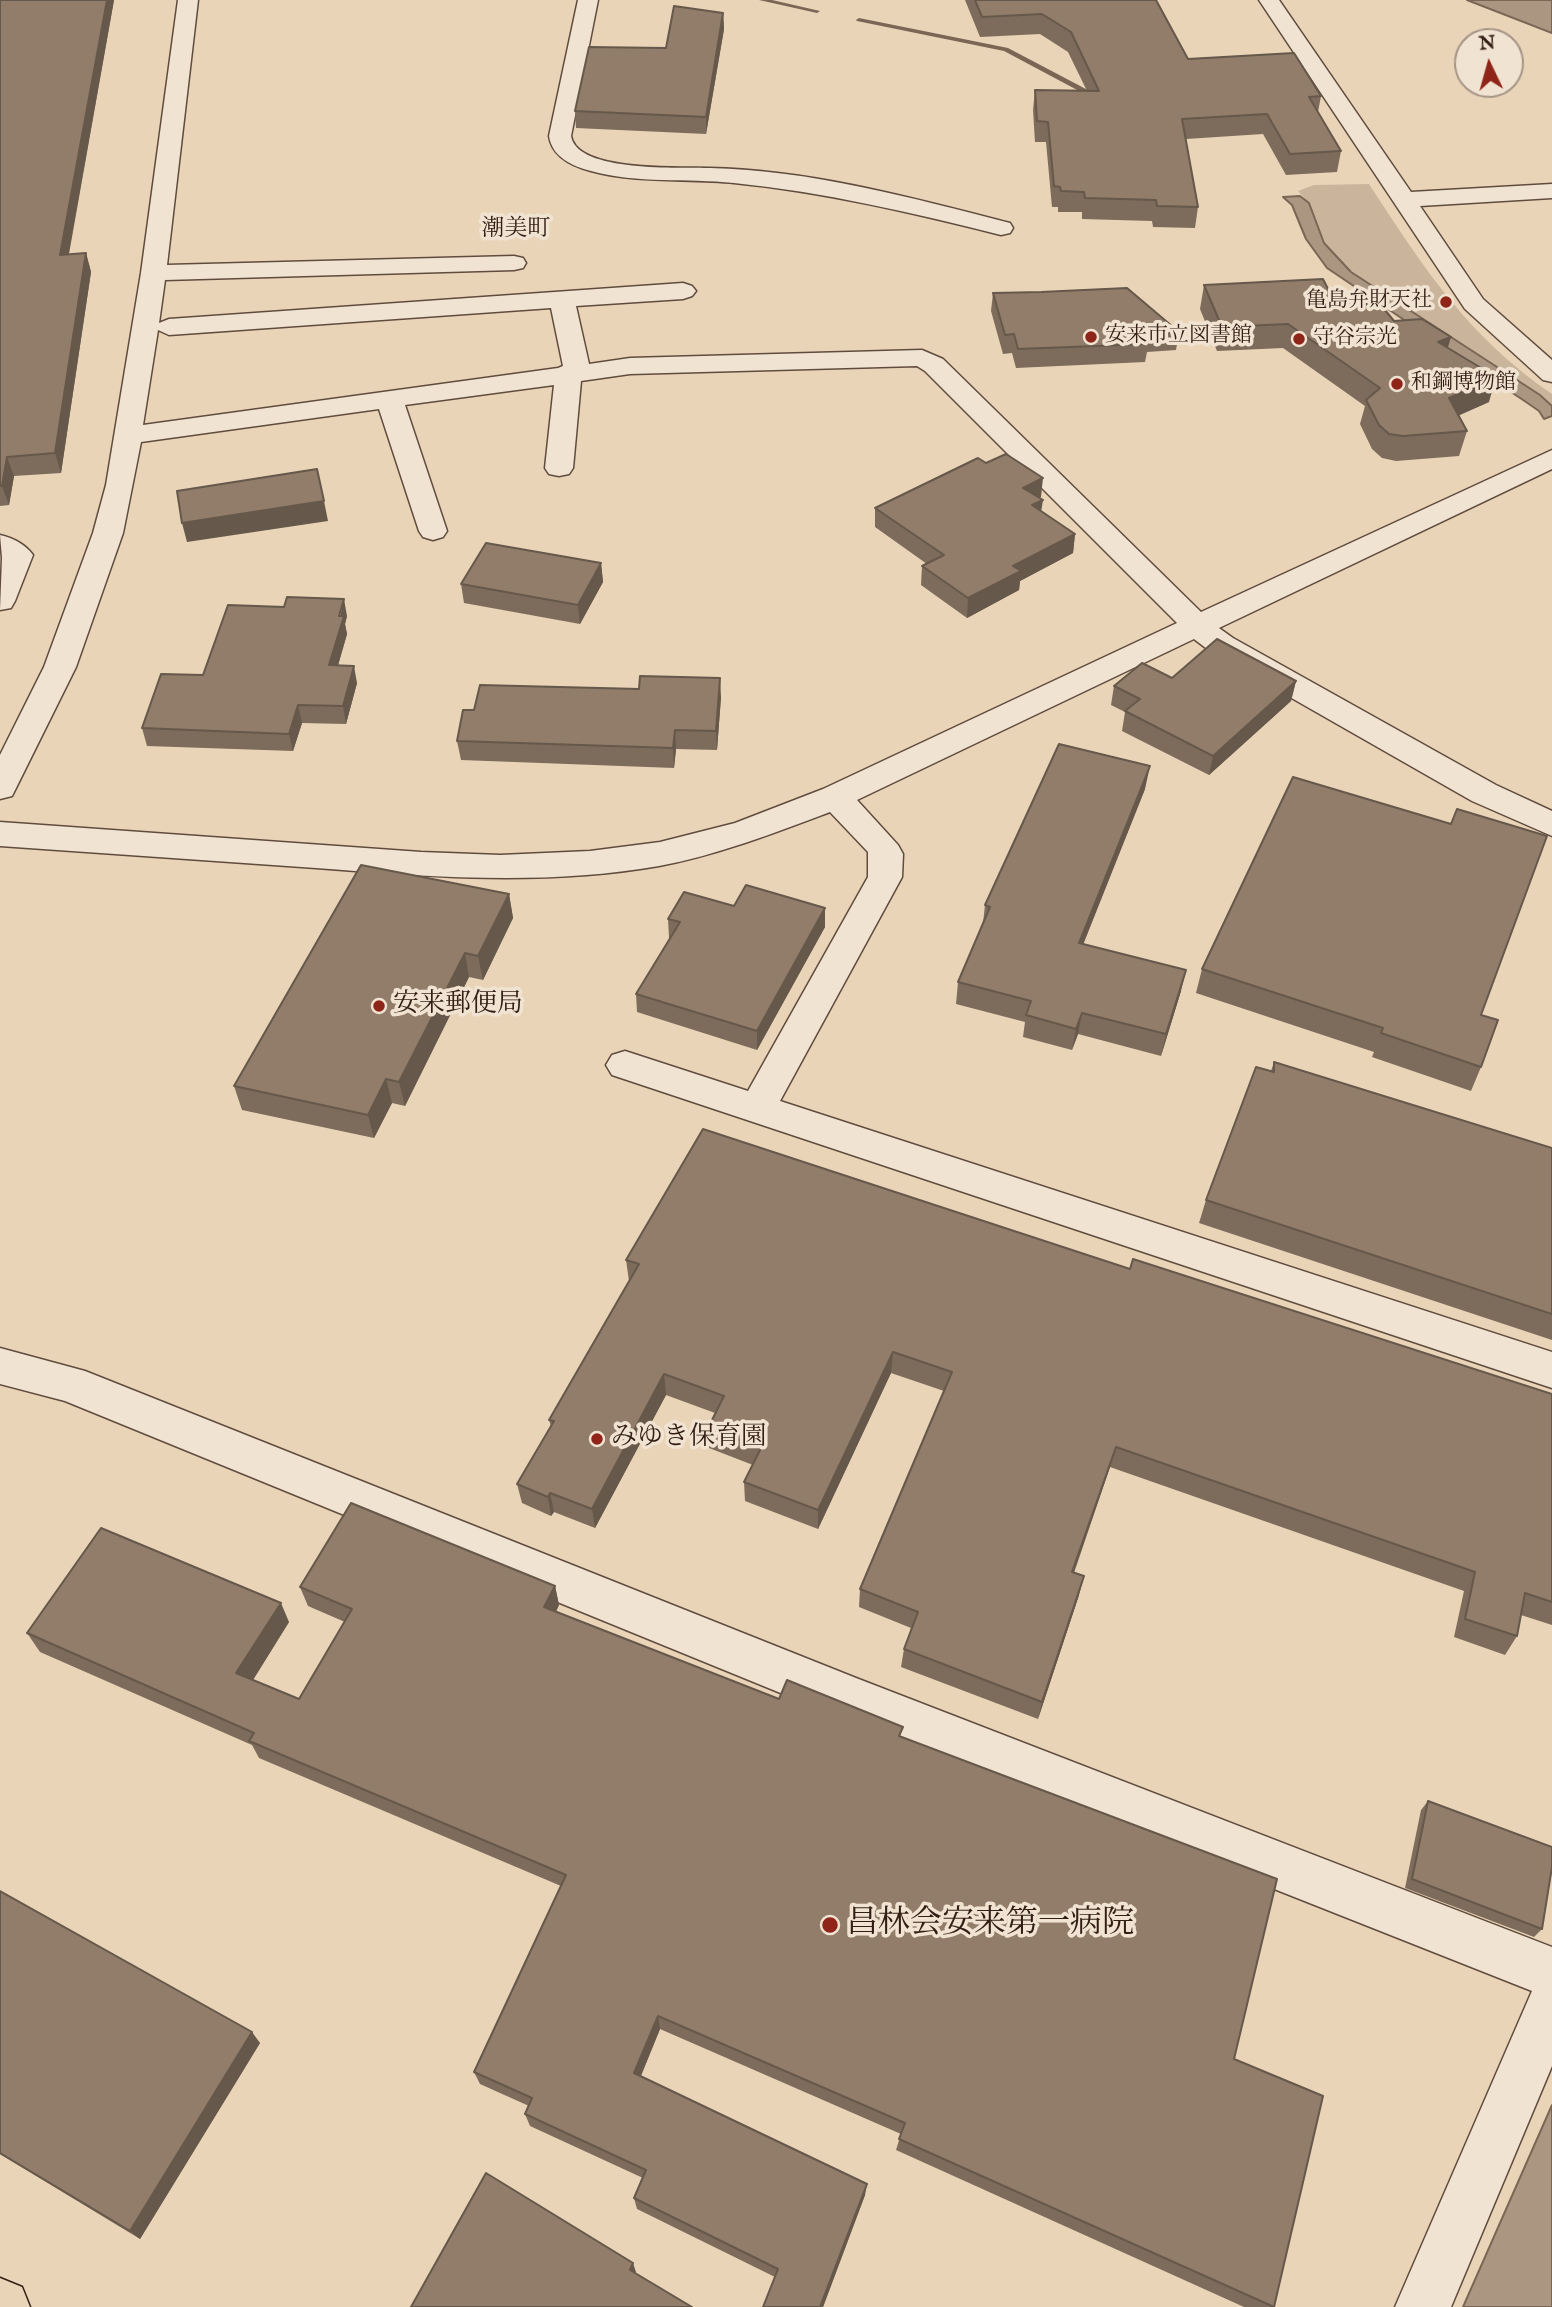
<!DOCTYPE html>
<html>
<head>
<meta charset="utf-8">
<style>
  body { margin:0 }
  #map { position:relative; width:1552px; height:2307px; overflow:hidden; background:#e9d4b8; font-family:"IM FELL English",serif }
  canvas { display:block }
  .north { position:absolute; left:1454px; top:28px; width:70px; height:70px; box-sizing:border-box; background:#f1e3d1; border:2px solid #a59486; border-radius:50%; rotate:355deg; font-size:19px; font-weight:700; line-height:28px; text-align:center; color:#321e15 }
  .north::after { content:''; display:block; margin:auto; width:24px; height:32px; background:#8f2418; clip-path:polygon(50% 0,100% 100%,50% 72%,0 100%) }
</style>
</head>
<body>
<div id="map">
<canvas width="1552" height="2307"></canvas>
<div class="north">N</div>
</div>
<script>
const ctx = document.querySelector('canvas').getContext('2d');
ctx.lineJoin = 'round';
function fill(path, color) {
  ctx.fillStyle = color;
  ctx.fill(path, 'evenodd');
}
function stroke(path, color, width, dash) {
  ctx.strokeStyle = color;
  ctx.lineWidth = width;
  ctx.lineCap = dash ? 'butt' : 'round';
  ctx.setLineDash(dash || []);
  ctx.stroke(path);
}
function drawText(font, color, halo, rows, align = 'center') {
  ctx.font = font + ' "IM FELL English","Noto Serif JP",serif';
  ctx.lineWidth = 7;
  ctx.setLineDash([]);
  ctx.textBaseline = 'middle';
  ctx.strokeStyle = halo;
  ctx.fillStyle = color;
  for (const [text, x, y, turn = 0] of rows) {
    ctx.save();
    ctx.translate(x, y);
    ctx.rotate((+turn || 0) * Math.PI / 180);
    ctx.textAlign = isNaN(turn) ? turn : align;
    if (halo) ctx.strokeText(text, 0, 0);
    ctx.fillText(text, 0, 0);
    ctx.restore();
  }
}
fill(new Path2D(`
  M1369 184C1423 267 1468 337 1552 394V406L1540 395 1351 272 1324 243 1309 203 1298 191 1314 185Z`), '#cab59c');
const water = new Path2D(`
  M1467 0H1552V33Z
  M1300 196 1309 203 1324 243 1351 272 1540 395 1552 406V416L1544 419 1539 411 1526 402 1327 268 1306 239 1292 205 1283 197Z
  M1552 2105V2307H1463Z`);
fill(water, '#ab9681');
stroke(water, '#7b6656', 2);
fill(new Path2D(`
  M759 0H772L820 11 817 13Z
  M859 18 1008 48 1103 98 1096 100 1004 51 857 21 856 20Z`), '#7b6656');
const minor = new Path2D(`
  M178 0H198L167 265 514 256 523 258 526 263 523 268 514 270 165 280 159 323 169 319 683 283 692 286 696 291 692 296 683 299 576 306 589 364 630 358 922 350 943 359 1201 612 1552 450V469L1219 628 1233 638 1496 785 1552 811V836L1472 801 1211 652 1194 639 857 800 898 845 903 854 902 877 780 1101 1552 1352V1388L612 1075 606 1065 612 1055 625 1051 748 1091 868 877V852L830 812C774 833 718 855 659 866 545 886 430 877 316 868 211 861 105 853 0 846V822L421 852 500 855 590 851 660 842 735 823 823 789 1177 623 925 371 917 366 630 374 581 381 573 468 569 474 559 476 549 474 545 468 554 385 405 405 447 531 443 537 433 540 423 537 419 531 379 409 141 442 123 533 76 667 16 788 12 796 0 799V755L44 667 93 533 106 485 141 273ZM551 308 563 366 558 368 143 425 158 330 169 335Z
  M578 0H598L571 136C577 173 682 167 710 168 810 170 913 198 1010 223L1013 228 1010 233 1001 235C913 213 824 192 734 183 686 178 638 184 591 171 572 166 552 157 549 136Z
  M1259 0H1279L1411 192 1552 184V198L1420 206 1483 299 1552 360V382L1543 380 1465 309Z
  M0 535C13 538 25 544 33 555L15 601 11 608 0 610 2 558Z
  M0 1348 85 1371 856 1678 1552 1947V2066L1451 2307H1395L1532 1991 837 1716 65 1401 0 1384Z`);
const highway = new Path2D(`
  M0 2278 22 2287 30 2307H0Z`);
stroke(minor, '#604c3e', 3);
stroke(highway, '#321e15', 3);
fill(minor, '#f1e3d1');
fill(highway, '#e9d4b8');
fill(new Path2D(`
  M0 0H114L69 254 86 253 91 272 61 473 14 476 9 505 0 506Z
  M965 0H1156L1188 59 1321 96 1318 112 1341 151 1337 172 1286 175 1263 134 1186 139 1198 207 1195 228 1153 227 1152 221 1082 219V212H1058V207H1052L1046 142H1035L1033 110 1035 90 1087 91 1068 52 1040 34 980 37Z
  M723 13 724 29 706 134 576 128 575 111 666 48Z
  M1204 285 1335 303 1394 321 1448 349 1489 402 1459 415 1467 431 1459 456 1396 461 1382 458 1372 449 1360 424 1365 406 1283 348 1217 351 1200 309Z
  M993 293 1179 332 1176 350 1147 352 1145 362 1016 368 1012 353 1003 354 991 311Z
  M1041 497 1039 498 1041 511 1075 534 1073 553 1020 581 1019 590 967 618 921 585 922 566 927 564 875 527V508Z
  M601 563 603 582 580 624 464 603 461 584Z
  M347 616 345 624 347 634 338 665 357 683 346 724 302 723 293 751 147 746 142 728 203 675Z
  M1172 678 1296 681 1291 701 1209 775 1122 731 1125 712 1111 705 1114 686Z
  M721 697 717 750 676 749 674 768 461 760 457 741 474 710Z
  M1145 789 1083 944 1181 991 1161 1056 1078 1034 1072 1050 1023 1037 1025 1022 956 1004 958 982 983 923 985 905Z
  M509 894 513 918 483 980 469 977 405 1106 392 1103 374 1138 242 1110 234 1086Z
  M734 906 825 927 757 1050 637 1012 636 994 670 938H669L668 919Z
  M1202 969 1481 1015V1067L1471 1091 1372 1057 1374 1052 1196 993Z
  M1274 1062 1552 1148V1340L1199 1223 1206 1200 1271 1071Z
  M626 1260 1130 1269 1552 1394V1625L1521 1615 1517 1636 1505 1655 1454 1637 1464 1591 1110 1467 1074 1573 1079 1595 1038 1719 901 1667 904 1649 911 1628 859 1607 860 1589 944 1391 891 1373 818 1529 745 1501 744 1482 753 1465 709 1448 708 1428 715 1413 666 1395 595 1528 554 1512 551 1516 522 1503 517 1484 551 1426 549 1420 629 1281Z
  M555 1586 559 1605 556 1612 779 1699 902 1737 1234 2059 1274 2307H1244L896 2150 901 2134 660 2029 641 2076 865 2195 823 2307H763L775 2277 637 2209 634 2198 643 2178 530 2126 525 2114 529 2106 480 2084 474 2072 561 1886 259 1758 252 1745 40 1652 27 1633 289 1622 253 1680 299 1699 345 1622 308 1606 300 1587Z
  M1428 1801 1542 1929 1534 1937 1405 1888 1421 1810Z
  M0 1891 260 2043 140 2239 0 2154Z`), '#7d6c5b');
fill(new Path2D(`
  M107 0H114L65 274 60 255Z
  M723 13 724 29 706 134V117Z
  M86 253 91 272 61 473 55 453Z
  M1451 337 1444 361 1438 342Z
  M1496 377 1489 402 1442 423 1449 398Z
  M7 457 14 476 9 505 2 486Z
  M1043 478 1041 497 1021 507 1023 488Z
  M1043 500 1040 519 1032 505Z
  M324 501 328 521 187 542 182 523Z
  M1075 534 1073 553 1020 581 1019 590 967 618 968 598 1013 566Z
  M601 563 603 582 580 624 578 605Z
  M344 599 347 616 345 624 347 634 333 683 329 665Z
  M354 666 357 683 346 724 343 706Z
  M720 678 721 697 717 750 716 731Z
  M1296 681 1291 701 1209 775 1213 756Z
  M298 705 302 723 293 751 289 734Z
  M675 730 676 749 674 768 673 748Z
  M1150 766 1145 789 1075 965 1079 943Z
  M509 894 513 918 483 980 478 956Z
  M825 908V927L757 1050V1031Z
  M465 953 469 977 405 1106 399 1082Z
  M1186 970 1181 991 1161 1056 1166 1034Z
  M1082 1013 1078 1034 1072 1050 1076 1029Z
  M386 1079 392 1103 374 1138 368 1115Z
  M893 1352 891 1373 818 1529V1510Z
  M664 1374 666 1395 595 1528 592 1509Z
  M1116 1447 1110 1467 1067 1591 1072 1572Z
  M550 1493 554 1512 551 1516 548 1497Z
  M1084 1576 1079 1595 1038 1719 1042 1702Z
  M555 1586 559 1605 548 1626 544 1607Z
  M281 1603 289 1622 246 1691 236 1673Z
  M658 2016 660 2029 637 2085 634 2073Z
  M252 2032 260 2043 140 2239 130 2231Z
  M867 2184 865 2195 823 2307H820Z
  M633 2263 636 2272 633 2279 630 2270Z`), '#66584a');
const building = new Path2D(`
  M0 0H107L60 255 86 253 55 453 7 457 2 486H0Z
  M975 0H1156L1188 59 1294 53 1321 96 1309 97 1341 151 1290 154 1267 114 1182 119 1198 207 1157 206 1156 200 1085 198 1084 192 1061 191 1060 187 1054 186 1048 122 1037 121 1035 90 1099 91 1071 32 1042 14 982 17Z
  M674 6 723 13 706 117 575 111 589 47 666 48Z
  M1323 279 1335 303 1357 301 1385 310 1394 321 1422 319 1451 337 1438 342 1496 377 1449 398 1467 431 1403 436 1389 434 1379 425 1366 400 1380 388 1288 324 1222 327 1204 285Z
  M1127 288 1179 332 1144 333 1148 344 1018 349 1014 334 1005 335 993 293 1041 292Z
  M1006 454 1043 478 1023 488 1043 500 1032 505 1075 534 1013 566 1021 571 968 598 922 566 944 555 875 508 978 458 986 463Z
  M317 469 324 501 182 523 177 491Z
  M486 543 601 563 578 605 461 584Z
  M287 597 344 599 339 616H344L329 665 354 666 343 706 298 705 289 734 142 728 161 674 203 675 228 605 284 607Z
  M1217 639 1296 681 1213 756 1125 711 1140 699 1114 686 1142 663 1172 678Z
  M640 676 720 678 716 731 675 730 673 748 457 741 463 710H474L480 685 639 689Z
  M1059 744 1150 766 1079 943 1186 970 1166 1034 1082 1013 1076 1029 1026 1015 1031 1001 958 982 990 907 985 905Z
  M1293 777 1451 824 1457 809 1547 836 1481 1015 1498 1020 1481 1067 1381 1033 1383 1028 1202 969Z
  M361 865 509 894 478 956 465 953 399 1082 386 1079 368 1115 234 1086Z
  M746 885 825 908 757 1031 636 994 680 922 668 919 684 892 734 906Z
  M1274 1062 1552 1148V1314L1206 1200 1256 1067 1274 1072Z
  M703 1129 1130 1269 1133 1259 1552 1394V1602L1525 1593 1517 1636 1465 1619 1475 1572 1116 1447 1072 1572 1084 1576 1042 1702 904 1649 918 1612 860 1589 952 1372 893 1352 818 1510 744 1482 761 1448 708 1428 724 1396 664 1374 592 1509 550 1493 548 1497 517 1484 554 1421 549 1420 639 1264 626 1260Z
  M351 1503 555 1586 544 1607 779 1699 787 1680 903 1727 899 1736 1277 1879 1234 2059 1323 2096 1274 2307 899 2139 905 2123 658 2016 634 2073 867 2184 820 2307H763L778 2269 634 2198 646 2170 525 2114 532 2098 474 2072 566 1875 249 1741 254 1733 27 1633 101 1528 281 1603 236 1673 299 1699 352 1609 300 1587Z
  M1428 1801 1552 1847V1867L1542 1929 1412 1879Z
  M0 1891 252 2032 130 2231 0 2153Z
  M486 2173 633 2263 630 2270 692 2307H411Z`);
fill(building, '#917d6a');
stroke(building, '#66584a', 2);
for (const [x, y, r, color] of [
  [1446,302,7,"#8f2418"],
  [1091,337,7,"#8f2418"],
  [1299,339,7,"#8f2418"],
  [1397,384,7,"#8f2418"],
  [379,1006,7,"#8f2418"],
  [597,1439,7,"#8f2418"],
  [830,1925,9,"#8f2418"]
]) {
  const dot = new Path2D();
  dot.arc(x, y, r, 0, 2 * Math.PI);
  ctx.fillStyle = color;
  ctx.fill(dot);
  stroke(dot, '#f1e3d1', 2.5);
}
drawText('21px', '#321e15', '#f1e3d1', [
  ["亀島弁財天社",1432,302,"right"],
  ["安来市立図書館",1105,337],
  ["守谷宗光",1313,339],
  ["和鋼博物館",1411,384]
], 'left');
drawText('23px', '#321e15', '#f1e3d1', [
  ["潮美町",516,230]
]);
drawText('26px', '#321e15', '#f1e3d1', [
  ["安来郵便局",393,1006],
  ["みゆき保育園",611,1439]
], 'left');
drawText('32px', '#321e15', '#f1e3d1', [
  ["昌林会安来第一病院",846,1925]
], 'left');
</script>
</body>
</html>
